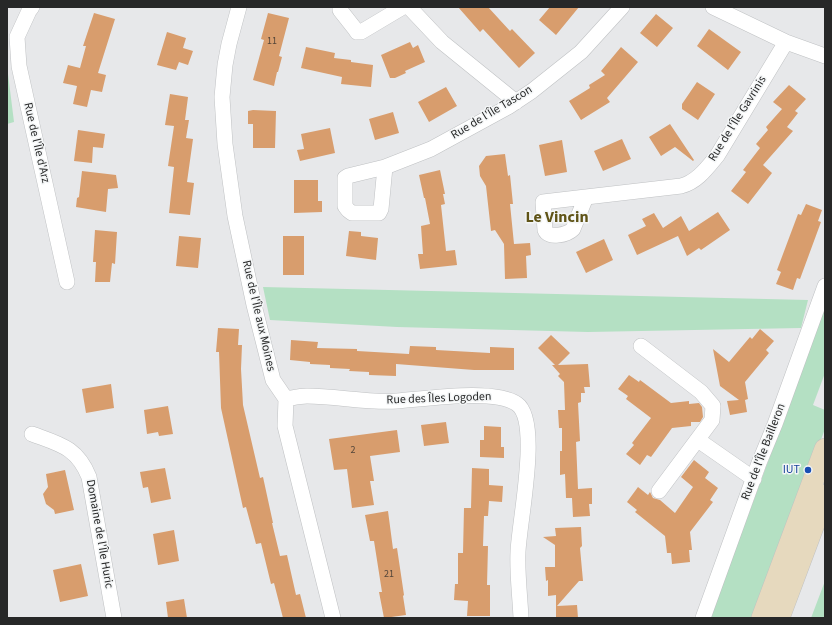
<!DOCTYPE html>
<html>
<head>
<meta charset="utf-8">
<style>
  body { margin:0 }
  #map { position:relative; width:832px; height:625px; overflow:hidden; background:#e7e8ea; font-family:"Source Sans 3",sans-serif }
  canvas { display:block }
  .frame { position:absolute; inset:0; border:8px solid #272828; pointer-events:none }
</style>
</head>
<body>
<div id="map">
<canvas width="832" height="625"></canvas>
<div class="frame"></div>
</div>
<script>
const ctx = document.querySelector('canvas').getContext('2d');
ctx.lineJoin = 'round';
function fill(path, color) {
  ctx.fillStyle = color;
  ctx.fill(path, 'evenodd');
}
function stroke(path, color, width, dash) {
  ctx.strokeStyle = color;
  ctx.lineWidth = width;
  ctx.lineCap = dash ? 'butt' : 'round';
  ctx.setLineDash(dash || []);
  ctx.stroke(path);
}
function drawText(font, color, halo, rows, align = 'center') {
  ctx.font = font + ' "Source Sans 3",sans-serif';
  ctx.lineWidth = 3;
  ctx.setLineDash([]);
  ctx.textBaseline = 'middle';
  ctx.strokeStyle = halo;
  ctx.fillStyle = color;
  for (const [text, x, y, turn = 0] of rows) {
    ctx.save();
    ctx.translate(x, y);
    ctx.rotate((+turn || 0) * Math.PI / 180);
    ctx.textAlign = isNaN(turn) ? turn : align;
    if (halo) ctx.strokeText(text, 0, 0);
    ctx.fillText(text, 0, 0);
    ctx.restore();
  }
}
fill(new Path2D(`
  M7 66 14 122 7 124Z
  M263 287 808 300 801 328 588 332 397 327 270 320Z
  M825 308V373L813 405 825 410V429L754 618H710Z
  M825 581V618H811Z`), '#b4e0c3');
fill(new Path2D(`
  M458 7H488L510 31 512 29 535 53 519 68 483 29 480 32Z
  M550 7H579L556 35 539 20Z
  M94 13 115 19 98 73 106 75 102 92 91 90 87 107 73 104 77 86 63 83 68 65 80 68 86 46H83Z
  M268 13 289 18 279 56 282 57 278 72H277L274 86 253 80 264 40 261 39Z
  M656 14 673 28 657 47 640 33Z
  M709 29 741 52 728 70 697 46Z
  M167 32 186 38 183 48 193 51 188 65 179 62 176 70 157 65Z
  M410 42 413 48 418 45 425 62 405 71 406 73 395 78H390L381 55Z
  M306 47 335 53 334 58 351 60V62L373 65 371 87 341 84 342 77 301 68Z
  M621 47 638 62 607 98 610 102 581 120 569 101 590 88 589 85 605 75 601 71Z
  M697 82 715 94 698 120 682 109V104Z
  M789 85 806 99 795 111 798 113 787 127 793 131 763 165 772 173 748 204 731 191 746 172 743 170 760 148 756 144 768 130 766 127 782 109 773 102Z
  M446 87 457 106 429 122 418 102Z
  M170 94 188 97 185 120H189L186 138 193 139 187 182 194 183 190 215 169 213 174 167 168 166 174 126 165 125Z
  M253 110 276 111 275 148H253V124H248V111Z
  M393 112 399 133 375 140 369 119Z
  M670 124 694 160 693 161 675 147 661 156 649 137Z
  M330 128 335 153 300 161 297 150 304 149 301 134Z
  M78 130 105 134 103 148 93 147 92 163 74 161Z
  M622 139 631 159 603 171 594 151Z
  M562 140 567 172 545 176 539 145Z
  M505 154 508 176 510 175 513 204H510L514 244 530 243 531 255 526 256 527 278 505 279 504 244 495 230 491 231 486 186 480 176 479 166 486 156Z
  M440 170 445 194H443L445 204 441 205 446 251 455 250 457 265 420 269 418 254H423L421 226 430 224 425 198H424L419 175Z
  M82 171 116 175 118 188 108 189 106 212 76 207 77 198 79 197Z
  M294 180H318V201H322V212L294 213Z
  M806 204 822 210 818 221 821 222 800 279 797 278 793 290 776 284 781 272 777 270 798 214 801 215Z
  M718 212 730 230 701 250 699 248 687 256 678 236 637 255 628 235 646 226 642 219 654 213 663 228 681 216 689 231Z
  M95 230 117 232 115 264 112 263 110 282H95L96 262H93Z
  M349 231 361 232V236L378 238 376 260 346 256Z
  M179 236 201 238 198 268 176 266Z
  M283 236H304V275H283Z
  M604 239 613 260 586 273 576 252Z
  M218 328 239 329 238 345H242L241 369 243 405 260 478 263 477 273 523H272L280 556 287 555 296 595 300 594 306 618H283L274 583 271 584 261 543 256 544 246 507 243 508 221 408 219 352H216Z
  M760 329 774 341 766 350 769 353 745 382 748 399 745 400 747 412 730 415 727 401 739 400 720 386 713 349 729 362 750 337 752 339Z
  M551 335 570 353 558 365 588 364 590 387H584L585 393H581V402L578 403 580 441 576 442 578 489 592 488V504H589L590 516 573 517 572 498H566L565 474 560 475V451H562V428H559L558 410H565L564 382 558 376 560 374 552 365H555L538 348Z
  M291 340 318 342 317 348 357 349V351L409 354 410 346 436 347V350L490 353V347L514 348V370H474L396 364V376L369 375V372L349 371 350 369 330 368V365L310 364V362L290 360Z
  M629 375 639 382 640 380 671 403 689 401V404L699 403 702 407 703 417 700 422H691V426L672 428 651 457 647 455 640 465 626 454 634 445 632 443 651 418 626 399 628 396 618 389Z
  M111 384 114 408 86 413 82 389Z
  M168 406 173 434 159 436 158 432 147 434 144 410Z
  M446 422 449 443 424 446 421 425Z
  M484 426 501 427V447H504V458L480 457V440H484Z
  M397 430 400 452 370 456 374 481H370L374 505 352 508 347 469 334 470 329 439Z
  M694 460 709 472 705 478 718 488 710 500 713 502 690 532 692 550H689L690 562 672 564 671 553H667L665 536 635 512 637 510 627 502 638 487 648 495 650 492 653 498 660 500 675 513 693 487 681 477Z
  M165 468 171 499 151 503 148 487 143 488 140 472Z
  M472 468 489 469V485L503 486 502 502 489 501 488 516H484L483 546H488L487 585H490V616H467L468 601 454 600 455 584H458V553H463L464 508H471Z
  M65 470 74 510 55 514 54 510 46 504 43 494 48 487 46 474Z
  M388 511 393 549 397 548 404 595 403 596 406 615 384 618 379 592H382L374 541H370L365 515Z
  M581 527 582 546 580 548 583 581H579L557 606 577 605 578 618H556V595L548 596V580L546 581 545 567H555V545L543 537 556 536 555 528Z
  M174 530 179 561 158 565 153 534Z
  M81 564 88 596 60 602 53 570Z
  M184 599 187 618H168L166 602Z`), '#d89d6d');
const street = new Path2D(`
  M32 7 29 11 17 37 19 66 67 282
  M239 7 229 44 225 65 222 97 225 144 235 216 254 305 273 380 286 399 285 426 333 618
  M340 7V10L355 29 357 32H361L403 7
  M409 7 442 42 516 102
  M713 7 786 42 825 56
  M385 167 431 149 508 107 532 91 581 52 622 7
  M385 167 381 209 379 213H352L348 210 345 206V178L348 176Z
  M586 197 681 186C697 182 707 168 717 156L786 42
  M586 197 573 229C567 235 548 239 545 230L543 202Z
  M641 346 701 392 713 406 712 420 659 491
  M286 399C292 398 300 396 307 396 337 396 367 403 397 401 425 399 495 388 517 404 541 421 519 522 518 552 517 574 520 596 521 618
  M32 434C59 444 77 447 89 477L114 618
  M698 440 754 479
  M703 618 759 463 775 424 825 286`);
const secondary = new Path2D(`
  M762 618 825 449
  M779 618 825 495`);
stroke(street, '#bfc1c3', 16);
stroke(secondary, '#bfc1c3', 22);
stroke(street, '#fff', 15);
stroke(secondary, '#e6d9be', 21);
for (const [x, y, r, color] of [
  [808,470,4,"#1a4fb4"]
]) {
  const dot = new Path2D();
  dot.arc(x, y, r, 0, 2 * Math.PI);
  ctx.fillStyle = color;
  ctx.fill(dot);
  stroke(dot, '#f4f6f7', 1.5);
}
drawText('10px', '#534539', null, [
  ["11",272,42],
  ["2",353,451],
  ["21",389,575]
]);
drawText('12px', '#272828', '#f4f6f7', [
  ["Rue de l'Île Tascon",492,113,-31],
  ["Rue de l'Île Gavrinis",738,119,-58],
  ["Rue de l'Île d'Arz",36,143,77],
  ["Rue de l'Île aux Moines",258,316,77],
  ["Rue des Îles Logoden",439,399,-2],
  ["Rue de l'Île Bailleron",764,452,-69],
  ["Domaine de l'Île Huric",99,534,80]
]);
drawText('12px', '#164399', '#f4f6f7', [
  ["IUT",800,470]
], 'right');
drawText('bold 16px', '#5f5316', '#f4f6f7', [
  ["Le Vincin",557,218]
]);
</script>
</body>
</html>
